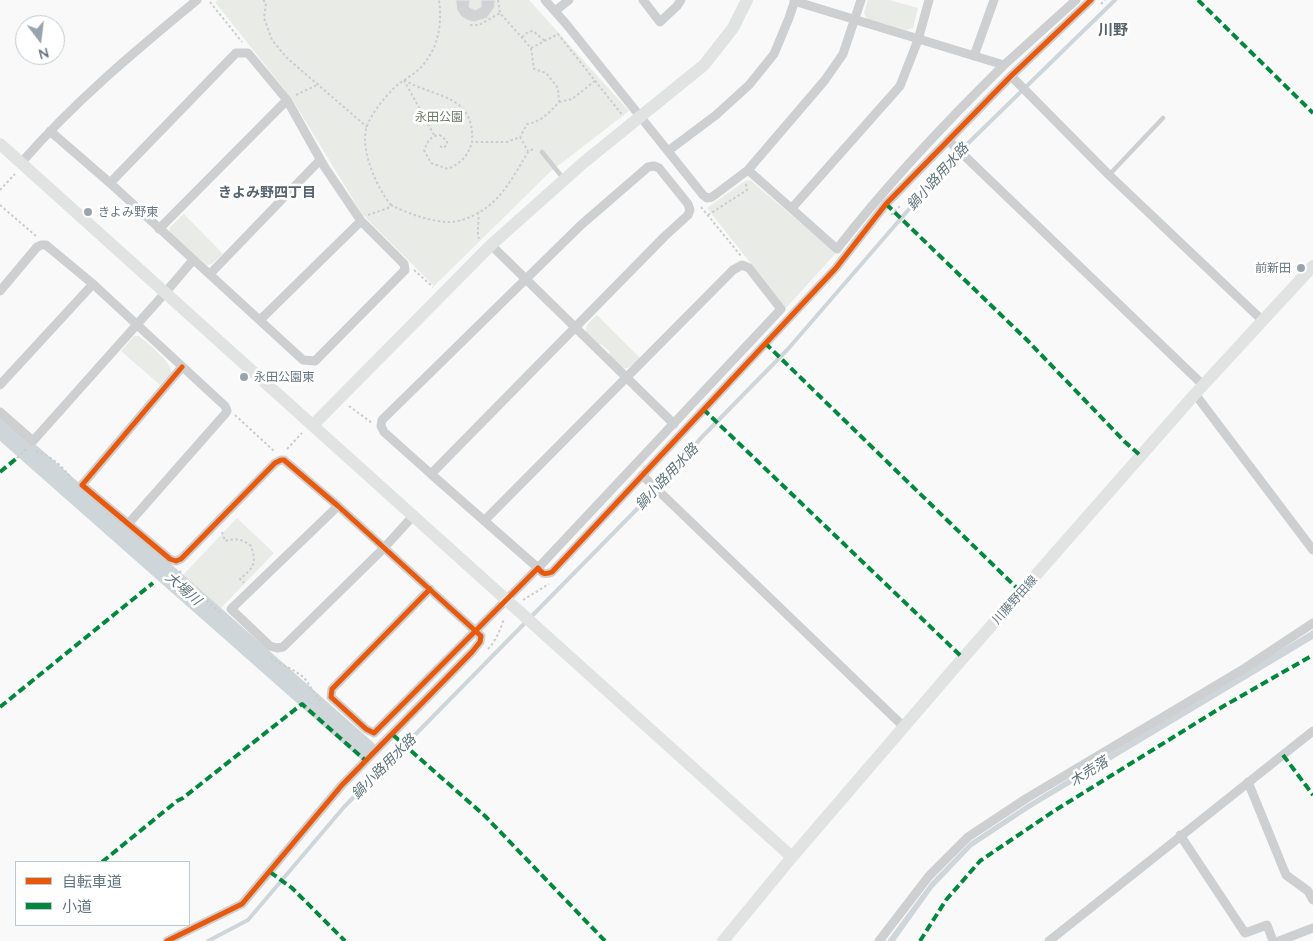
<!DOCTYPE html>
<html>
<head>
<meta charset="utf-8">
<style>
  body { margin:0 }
  #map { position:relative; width:1313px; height:941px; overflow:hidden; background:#f9f9f9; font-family:Quicksand,"Noto Sans JP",sans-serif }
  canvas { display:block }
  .legend { position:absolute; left:15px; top:861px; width:175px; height:65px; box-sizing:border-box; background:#fff; border:1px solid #c1c8cd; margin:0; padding:6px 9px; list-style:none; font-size:15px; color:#657683 }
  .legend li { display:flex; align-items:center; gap:10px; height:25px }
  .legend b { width:25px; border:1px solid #c1c8cd }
  .north { position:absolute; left:15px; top:15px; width:50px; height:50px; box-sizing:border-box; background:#fff; border:1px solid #c1c8cd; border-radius:50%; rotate:165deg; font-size:14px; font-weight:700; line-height:20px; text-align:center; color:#657683 }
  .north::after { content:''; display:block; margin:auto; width:18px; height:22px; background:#99a4ac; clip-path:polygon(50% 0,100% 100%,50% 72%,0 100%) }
</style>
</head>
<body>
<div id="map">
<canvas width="1313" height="941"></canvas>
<ul class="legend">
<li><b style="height:6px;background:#e8590c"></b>自転車道</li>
<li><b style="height:6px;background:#00873e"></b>小道</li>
</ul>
<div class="north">N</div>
</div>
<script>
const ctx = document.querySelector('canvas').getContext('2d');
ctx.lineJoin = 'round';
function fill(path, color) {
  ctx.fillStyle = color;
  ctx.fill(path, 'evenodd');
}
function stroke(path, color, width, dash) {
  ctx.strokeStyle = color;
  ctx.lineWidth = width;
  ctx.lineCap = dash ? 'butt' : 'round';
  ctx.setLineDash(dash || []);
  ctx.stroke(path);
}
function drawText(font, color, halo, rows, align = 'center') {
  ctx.font = font + ' Quicksand,"Noto Sans JP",sans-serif';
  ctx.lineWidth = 5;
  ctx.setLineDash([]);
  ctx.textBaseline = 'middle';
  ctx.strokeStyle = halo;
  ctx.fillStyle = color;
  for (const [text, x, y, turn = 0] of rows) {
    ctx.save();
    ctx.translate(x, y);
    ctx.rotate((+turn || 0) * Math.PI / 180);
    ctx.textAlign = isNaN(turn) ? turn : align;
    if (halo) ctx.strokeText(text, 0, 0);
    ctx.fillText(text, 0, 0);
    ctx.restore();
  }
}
fill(new Path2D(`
  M218 0H529L629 111 550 172 434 286 362 214 292 99 215 2Z
  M868 0H889L918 8 913 28 906 30 867 19 864 13Z
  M750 180 836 253 786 308 707 208 745 181Z
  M184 214 223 254 212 264 207 265 169 232 170 227Z
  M597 315 640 358C623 375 624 369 608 355L610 352 601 344 599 345C584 331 580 330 597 315Z
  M134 336H139C147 343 172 362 171 372 170 377 164 381 160 385L121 351Z
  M237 518 274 553 220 609 183 575Z`), '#e8ebe6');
fill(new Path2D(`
  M1313 630V639L1031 808 972 847 933 888 895 941H887L931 882 970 842 1029 803Z`), '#ced6d9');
stroke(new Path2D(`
  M208 941 248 920 344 807 642 504 685 459 700 439 788 349 955 156 1115 0`), '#ced6d9', 4);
stroke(new Path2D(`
  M0 427 366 750`), '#ced6d9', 21);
const building = new Path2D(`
  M456 0H470L469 7 475 10 481 7V0H495V2L494 8 487 18 474 22 467 20 461 16 457 10Z`);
fill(building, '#d0d2d3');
stroke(building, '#e8e8e8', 1);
stroke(new Path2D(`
  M263 0 266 3 264 18 272 40 287 58 367 127
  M498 0 500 13
  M210 2 242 42
  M1101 4 1105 0
  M470 25H479L500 13 531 48 534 69 546 73 558 88 559 102C550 112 541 122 527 124L520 137
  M522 37 528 32 533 31 545 41
  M531 48 558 34 623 116
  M404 80C435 98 475 94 472 142H507L520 137 528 151
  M404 80 434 135
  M296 95 319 84
  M559 102 572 99 595 81
  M440 146 443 148 447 145V141L440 135C430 136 428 141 424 150L431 163 448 169C461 163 468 156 472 142
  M0 190 15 174
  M0 205 36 236
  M391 205C377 188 359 149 367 126 372 113 383 99 393 89 402 80 415 75 423 65 439 46 442 23 439 0
  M701 207 741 256
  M478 212C480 221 476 231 479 239
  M368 215 388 208 391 205C407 213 428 221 447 222 464 223 487 210 498 197 510 184 519 167 528 152L535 148
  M708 215 747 190 746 184
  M891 215 900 206
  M414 270 433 287
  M349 406 372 423
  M235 415 274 451
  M287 449 302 433
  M36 451C51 456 64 467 72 480
  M17 458 27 448
  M222 532 225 541C235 538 243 539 251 546 257 564 254 567 240 579L244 583
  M181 571 177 575 222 614
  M523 600 549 584
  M488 649C496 641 501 628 504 618
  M271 657C280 665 292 668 302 676 310 683 313 694 322 702`), '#cbcccd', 2, [2.5, 2.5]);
stroke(new Path2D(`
  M542 152 563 178
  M1109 175 1163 118`), '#cecfd0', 4.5);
stroke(new Path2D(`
  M545 0 567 25 703 195 707 198 712 197 748 170
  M643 0 660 22 677 6 681 0
  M794 1C864 23 934 44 1004 65 945 123 888 183 837 249L748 170 825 80 843 54 861 0
  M555 11 569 0
  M974 56 994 0
  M1004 65 1076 0
  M1011 76 1109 175 1263 321
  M50 131 110 183 303 360 315 361 405 270 404 264 361 221 324 166 287 100 248 53H236L110 183
  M948 140 1203 385
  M668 151 716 115 749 85 774 54 789 18 795 0
  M21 163C74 102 135 51 197 0
  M654 166 659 168 688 204 690 210 688 215 665 236 431 474 384 432 381 426 382 420 581 225 648 167Z
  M792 208 900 86 918 40 929 0
  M159 229 287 100
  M491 245 674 424
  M210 274 320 160
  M0 291 37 247 41 245H46L93 284 225 406 227 411 225 414 129 523
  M260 320 361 221
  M0 385 93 284
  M1195 394 1313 550
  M0 412 33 441 165 293 193 260
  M431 474 538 568 781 309 749 268 742 265 733 270 484 521
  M642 475 904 727
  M338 506 231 609 270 646 277 648 283 647 384 548 413 516
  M430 589 332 689 331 697 366 729 374 733 538 568C542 574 545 575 552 572L836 268 886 204 1011 76 1091 0
  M1248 782 1286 875 1308 891 1313 900
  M1180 835 1245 933 1267 925 1273 941
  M167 941 242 904 342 785 472 652 480 642 481 636 338 506 284 460H281L275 463 181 559 176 561 170 559 82 485 182 367
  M879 941 929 876 968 837 1027 798 1245 668 1313 623
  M1049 941 1313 731
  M1279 941 1313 928`), '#cecfd0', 9);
stroke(new Path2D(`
  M0 144 792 857
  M313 425 491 245 583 163 704 65 733 28 747 0
  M723 941 792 857 963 658 1195 394 1313 266`), '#e1e2e2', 12);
stroke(new Path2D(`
  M1198 0 1313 113
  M886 204 1027 340 1125 442 1141 456
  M765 343 1022 593
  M703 409 963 658
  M0 472 17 458
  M0 707 153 583
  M393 735 485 816 605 941
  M1283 755 1313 795
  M102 862 177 801 183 798 302 704 366 761
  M270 872 292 888 345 941
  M920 941 946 900 980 861 1054 811 1222 707 1313 655`), '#00873e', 4, [8, 4]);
stroke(new Path2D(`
  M430 589 332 689 331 697 366 729 374 733 538 568C542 574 545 575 552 572L836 268 886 204 1011 76 1091 0
  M167 941 242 904 342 785 472 652 480 642 481 636 338 506 284 460H281L275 463 181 559 176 561 170 559 82 485 182 367`), '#e8590c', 5);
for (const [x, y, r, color] of [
  [88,212,5,"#99a4ac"],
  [1301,268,5,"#99a4ac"],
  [244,377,5,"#99a4ac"]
]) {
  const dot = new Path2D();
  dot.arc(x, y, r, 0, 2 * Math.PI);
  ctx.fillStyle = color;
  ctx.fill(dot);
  stroke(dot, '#fff', 2);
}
drawText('12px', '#687a64', '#fff', [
  ["永田公園",439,117]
]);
drawText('12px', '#657683', '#fff', [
  ["きよみ野東",98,212],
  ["前新田",1291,268,"right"],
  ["永田公園東",254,377]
], 'left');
drawText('12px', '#657683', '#fff', [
  ["川藤野田線",1015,600,-48]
]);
drawText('italic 14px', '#60757c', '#fff', [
  ["鍋小路用水路",938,177,-48],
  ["鍋小路用水路",667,477,-47],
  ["大場川",183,589,41],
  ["鍋小路用水路",384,767,-45],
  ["木売落",1089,772,-32]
]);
drawText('bold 14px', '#57646e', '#fff', [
  ["きよみ野四丁目",267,193]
]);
drawText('bold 15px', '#57646e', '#fff', [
  ["川野",1113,30]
]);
</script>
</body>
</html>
